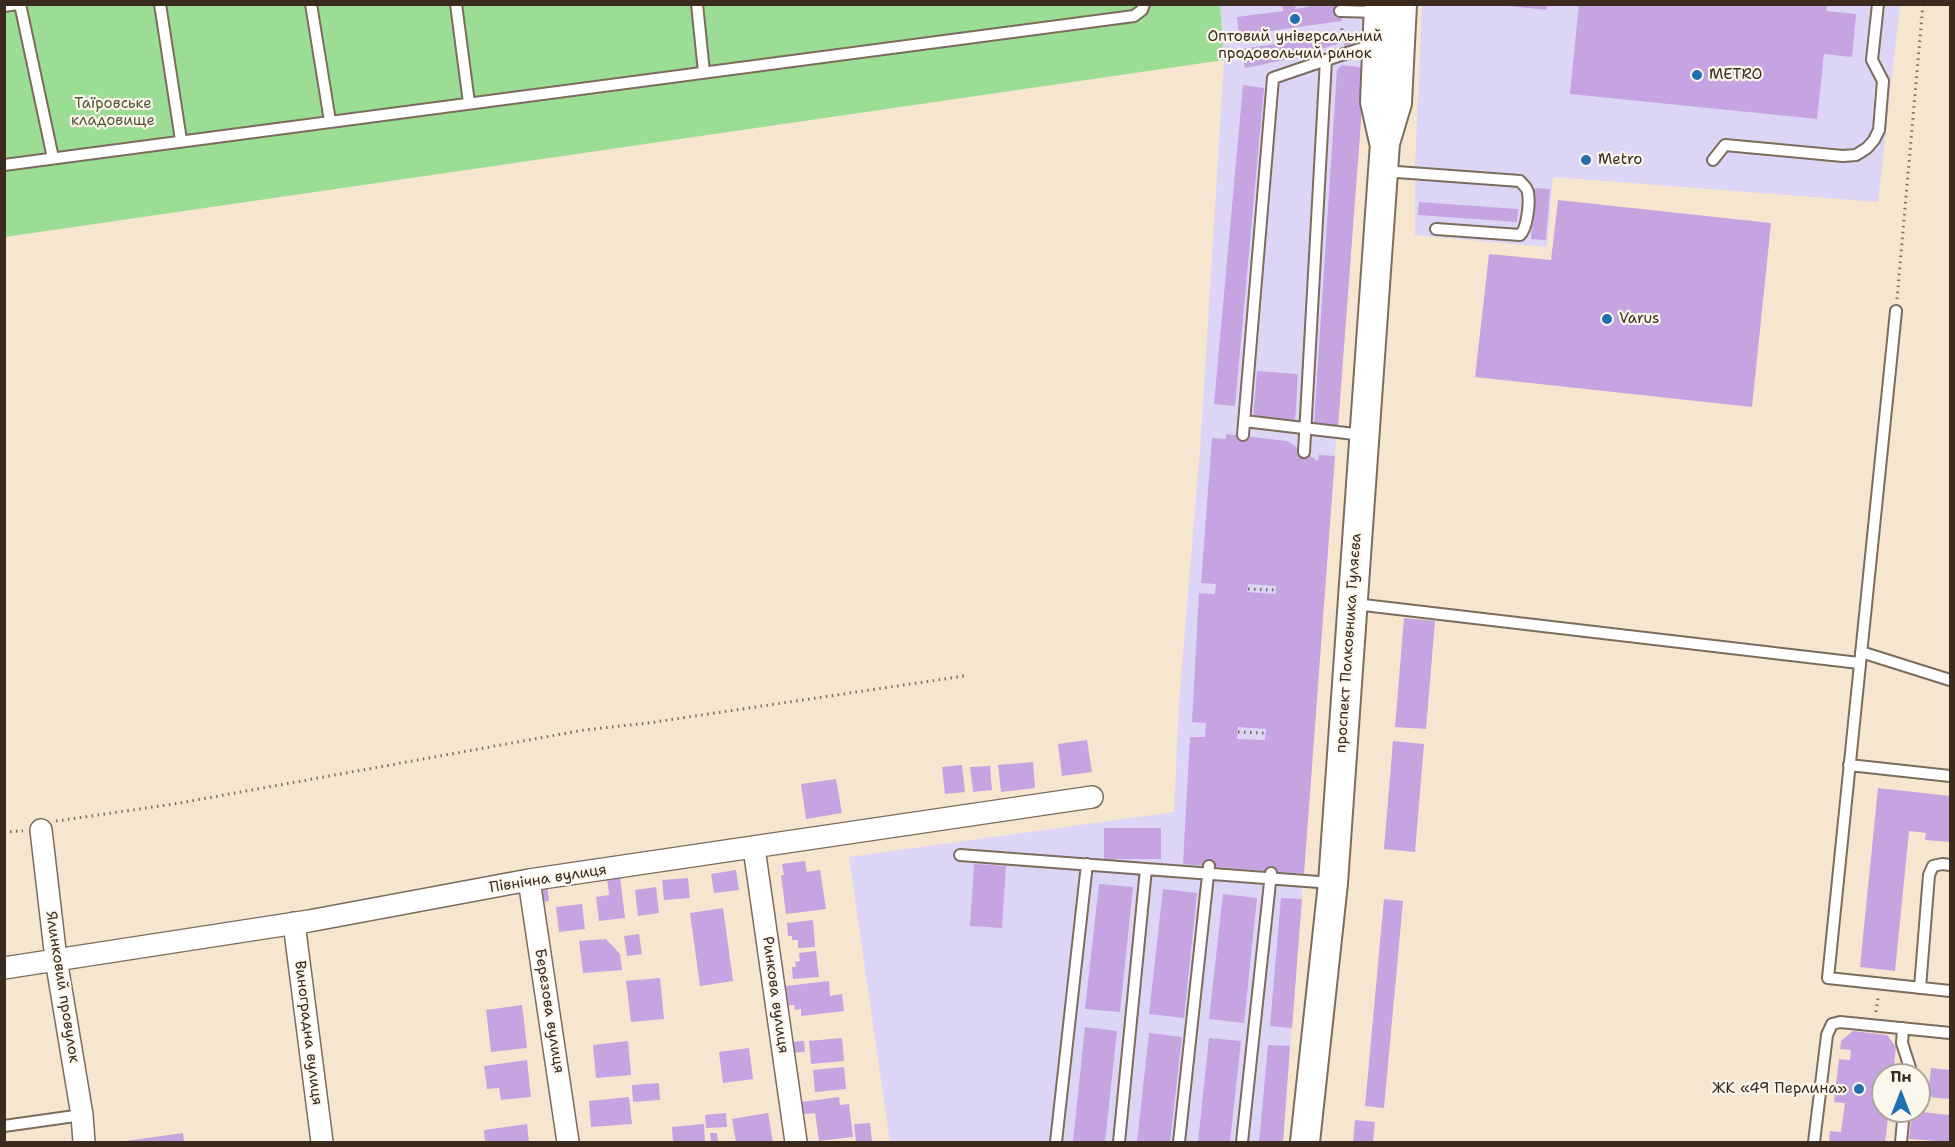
<!DOCTYPE html>
<html>
<head>
<meta charset="utf-8">
<style>
  body { margin:0 }
  #map { position:relative; width:1955px; height:1147px; overflow:hidden; background:#f6e6cf; font-family:"Shantell Sans",sans-serif }
  canvas { display:block }
  .frame { position:absolute; inset:0; border:6px solid #3b2a1e; pointer-events:none }
  .north { position:absolute; left:1871px; top:1063px; width:60px; height:60px; box-sizing:border-box; background:#fbf7ec; border:2px solid #aea59a; border-radius:50%; rotate:0deg; font-size:16px; font-weight:700; line-height:24px; text-align:center; color:#3b2a1e }
  .north::after { content:''; display:block; margin:auto; width:21px; height:27px; background:#1f6fb2; clip-path:polygon(50% 0,100% 100%,50% 72%,0 100%) }
</style>
</head>
<body>
<div id="map">
<canvas width="1955" height="1147"></canvas>
<div class="frame"></div>
<div class="north">Пн</div>
</div>
<script>
const ctx = document.querySelector('canvas').getContext('2d');
ctx.lineJoin = 'round';
function fill(path, color) {
  ctx.fillStyle = color;
  ctx.fill(path, 'evenodd');
}
function stroke(path, color, width, dash) {
  ctx.strokeStyle = color;
  ctx.lineWidth = width;
  ctx.lineCap = dash ? 'butt' : 'round';
  ctx.setLineDash(dash || []);
  ctx.stroke(path);
}
function drawText(font, color, halo, rows, align = 'center') {
  ctx.font = font + ' "Shantell Sans",sans-serif';
  ctx.lineWidth = 4.5;
  ctx.setLineDash([]);
  ctx.textBaseline = 'middle';
  ctx.strokeStyle = halo;
  ctx.fillStyle = color;
  for (const [text, x, y, turn = 0] of rows) {
    ctx.save();
    ctx.translate(x, y);
    ctx.rotate((+turn || 0) * Math.PI / 180);
    ctx.textAlign = isNaN(turn) ? turn : align;
    if (halo) ctx.strokeText(text, 0, 0);
    ctx.fillText(text, 0, 0);
    ctx.restore();
  }
}
fill(new Path2D(`
  M1220 5H1369L1283 1142H890L849 857 1174 812 1179 702 1201 436 1224 60Z
  M1422 5H1900L1878 202 1553 177 1547 247 1415 235V166Z`), '#ddd5f6');
fill(new Path2D(`
  M1220 4 1224 60 5 237 4 5Z`), '#9bdd94');
fill(new Path2D(`
  M1308 4H1339L1342 21 1239 35 1237 17 1283 11V5H1296L1295 9 1308 7Z
  M1509 4H1547V10L1509 6Z
  M1579 4H1827L1826 11 1856 14 1852 57 1824 54 1817 119 1570 94Z
  M1345 34 1352 35 1351 48H1344Z
  M1338 35V44L1313 51 1314 54 1245 68 1241 49Z
  M1342 65 1365 68 1338 427 1314 424 1337 70Z
  M1243 85 1264 88 1235 406 1214 404Z
  M1535 188 1550 189 1546 240 1531 239Z
  M1558 200 1771 223 1752 407 1475 377 1489 254 1551 260Z
  M1419 202 1518 209 1517 222 1418 215Z
  M1257 371 1298 374 1295 422 1253 419Z
  M1226 434 1287 441 1318 461 1319 455 1335 456 1304 874 1183 864 1190 737H1205L1206 723 1192 722 1199 593 1215 594 1216 584 1201 583 1212 438 1226 439ZM1248 584 1276 586V594L1247 592ZM1238 727 1266 729 1265 740 1237 739Z
  M1404 618 1435 621 1426 729 1395 727Z
  M1087 740 1092 772 1062 776 1058 744Z
  M1393 741 1424 744 1415 852 1384 849Z
  M1033 762 1035 788 1001 792 998 765Z
  M962 765 965 792 945 794 942 767Z
  M990 766 992 790 973 792 970 767Z
  M836 779 842 813 806 819 801 784Z
  M1878 788 1950 796V842L1925 840 1926 833 1909 831 1895 971 1860 967Z
  M1104 828H1161V859H1104Z
  M805 861 807 872 820 870 826 909 786 914 781 875H784L782 864Z
  M974 864 1006 866 1002 928 970 926Z
  M736 870 739 890 714 893 711 874Z
  M620 877 625 918 599 921 596 897 609 895 607 878Z
  M688 878 690 898 664 900 662 880Z
  M547 884 549 901 537 903 535 886Z
  M1099 884 1133 887 1120 1012 1085 1009Z
  M656 887 659 913 638 916 635 890Z
  M1163 889 1197 893 1184 1018 1149 1014Z
  M1223 894 1257 898 1244 1023 1209 1019Z
  M1281 898 1302 899 1292 1028 1270 1026Z
  M1384 899 1403 901 1384 1108 1365 1106Z
  M582 904 585 929 559 932 556 907Z
  M723 908 733 981 700 986 690 913Z
  M813 920 815 947 798 948V940H792V936H788L787 923Z
  M639 934 642 954 627 956 624 936Z
  M606 939 620 954 622 970 583 973 579 941Z
  M816 951 819 977 793 979 792 967H796L795 962 800 961 799 953Z
  M660 978 664 1019 631 1022 626 981Z
  M829 981 830 996 842 994 844 1011 801 1016V1009L795 1010 794 1005 779 1006 777 987Z
  M522 1005 527 1048 491 1052 486 1010Z
  M1085 1027 1117 1031 1105 1142H1073Z
  M1853 1031 1887 1035 1896 1047 1893 1075H1883V1111H1889L1885 1142H1829L1830 1131 1841 1132 1845 1103 1834 1102 1839 1059 1850 1060 1851 1050 1840 1049 1841 1041Z
  M1149 1033 1182 1037 1170 1142H1137Z
  M842 1038 844 1061 811 1064 809 1041Z
  M1209 1038 1241 1041 1230 1142H1198Z
  M628 1041 631 1075 596 1078 593 1045Z
  M804 1041 805 1052 785 1053V1042Z
  M1268 1045 1290 1046 1283 1142H1259Z
  M749 1048 753 1079 723 1083 719 1052Z
  M527 1060 531 1097 501 1100 499 1088 487 1089 484 1066Z
  M844 1067 846 1089 815 1092 813 1070Z
  M1931 1068 1950 1070V1099L1928 1097Z
  M659 1083 660 1100 633 1102 632 1085Z
  M629 1097 632 1124 591 1127 589 1101Z
  M839 1097 840 1105 849 1104 853 1137 819 1141 815 1113 796 1115 794 1103Z
  M1912 1111 1950 1115V1142L1909 1139Z
  M726 1113 727 1127 706 1128 705 1115Z
  M768 1113 773 1142H736L732 1119Z
  M1355 1120 1375 1122 1373 1142H1353Z
  M870 1123 872 1142H856L854 1124Z
  M527 1124 529 1142H485L484 1130Z
  M704 1124 705 1142H673L672 1127Z
  M183 1133 184 1142H125V1141Z
  M710 1133H717L718 1142H711Z`), '#c5a4e1');
const lane = new Path2D(`
  M20 4 53 158
  M160 4 181 140
  M311 4 330 121
  M456 4 469 103
  M697 4 704 72
  M4 6 17 4
  M1340 11 1379 12
  M1713 160 1725 145 1843 156 1856 155 1867 148 1874 140 1879 130 1883 81 1872 60 1878 4
  M4 165 1134 16 1142 10 1144 4
  M1383 171 1520 181C1523 185 1528 188 1528 193 1530 203 1527 229 1520 235L1436 229
  M1896 311 1828 978 1950 991
  M1244 421 1363 435
  M1243 435 1273 78 1326 60
  M1304 452 1326 60 1375 44
  M1355 604 1859 663
  M1861 652 1950 680
  M1849 765 1950 776
  M960 855 1332 883
  M1920 988 1929 875 1933 866 1942 864 1950 865
  M1903 1028 1902 1043 1910 1068 1909 1075
  M4 1126 82 1115
  M1056 1142 1087 864
  M1119 1142 1146 869
  M1179 1142 1209 866
  M1242 1142 1271 873
  M1814 1142 1827 1035 1832 1024 1840 1022 1950 1033
  M1901 1142 1904 1111`);
const street = new Path2D(`
  M41 830 56 959 82 1115 84 1142
  M754 848 796 1142
  M529 880 568 1142
  M294 923 322 1142
  M4 968 309 921 529 880 1092 797`);
const secondary = new Path2D(`
  M1379 4 1375 102 1384 142
  M1305 1142 1333 883 1385 143 1397 103 1402 4`);
stroke(lane, '#7c6c5c', 14);
stroke(street, '#7c6c5c', 24);
stroke(secondary, '#7c6c5c', 32);
stroke(new Path2D(`
  M1341 42 1342 25
  M1897 299 1923 4
  M1248 589 1276 590
  M1238 732 1265 733
  M56 821 174 804 584 730 648 723 964 676
  M4 832 23 831
  M1876 1012 1878 998`), '#7c6c5c', 3, [1.5, 4.5]);
stroke(lane, '#fff', 10);
stroke(street, '#fff', 21);
stroke(secondary, '#fff', 28);
for (const [x, y, r, color] of [
  [1295,19,6,"#1f6fb2"],
  [1697,75,6,"#1f6fb2"],
  [1586,160,6,"#1f6fb2"],
  [1607,319,6,"#1f6fb2"],
  [1859,1089,6,"#1f6fb2"]
]) {
  const dot = new Path2D();
  dot.arc(x, y, r, 0, 2 * Math.PI);
  ctx.fillStyle = color;
  ctx.fill(dot);
  stroke(dot, '#fbf7ec', 2);
}
drawText('15px', '#3b2a1e', '#fbf7ec', [
  ["Оптовий універсальний",1295,37,"center"],
  ["продовольчий ринок",1295,54,"center"],
  ["METRO",1709,75],
  ["Metro",1598,160],
  ["Varus",1619,319],
  ["ЖК «49 Перлина»",1847,1089,"right"]
], 'left');
drawText('15px', '#53573c', '#fbf7ec', [
  ["Таїровське",113,104],
  ["кладовище",113,121]
]);
drawText('15px', '#3b2a1e', '#fbf7ec', [
  ["проспект Полковника Гуляєва",1349,643,-86],
  ["Північна вулиця",548,879,-9],
  ["Ялинковий провулок",62,987,81],
  ["Ринкова вулиця",775,995,82],
  ["Березова вулиця",549,1011,81],
  ["Виноградна вулиця",308,1033,83]
]);
</script>
</body>
</html>
